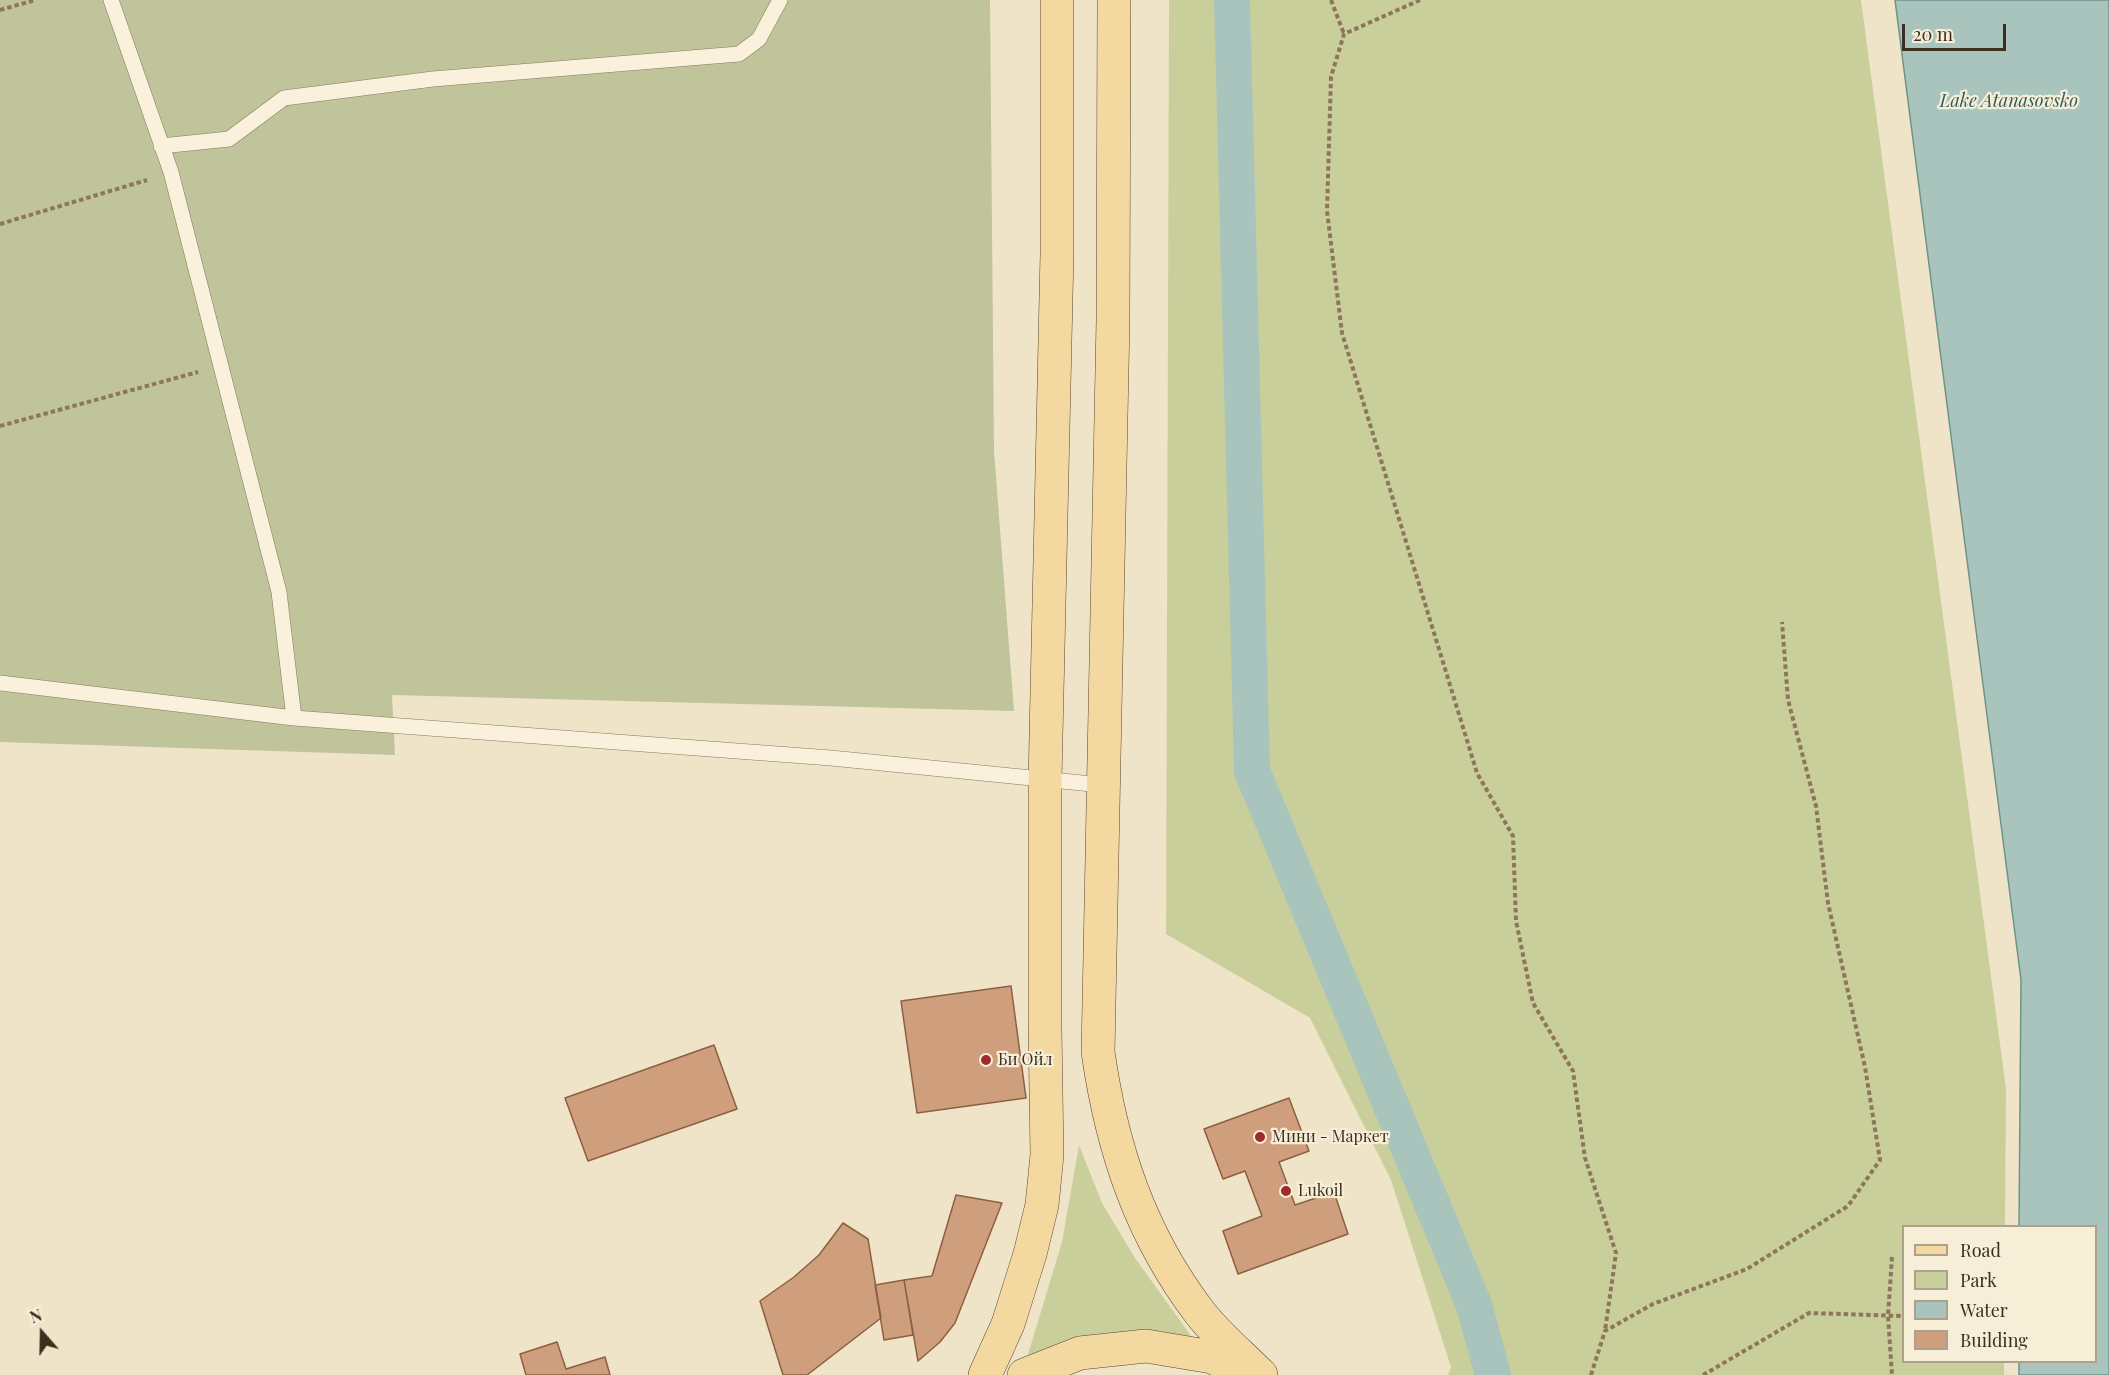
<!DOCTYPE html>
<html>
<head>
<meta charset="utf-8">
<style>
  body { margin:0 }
  #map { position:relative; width:2109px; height:1375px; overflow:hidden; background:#f0e4c8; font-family:"Playfair Display",serif }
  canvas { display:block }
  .legend { position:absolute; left:1902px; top:1225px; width:195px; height:138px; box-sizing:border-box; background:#f7eed8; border:2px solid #ada18e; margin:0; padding:8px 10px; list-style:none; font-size:18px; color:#3d2e20 }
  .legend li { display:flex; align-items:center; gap:12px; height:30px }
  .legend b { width:30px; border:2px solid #ada18e }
  .north { position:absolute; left:12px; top:1303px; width:60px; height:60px; -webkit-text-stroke:4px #f7eed8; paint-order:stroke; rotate:340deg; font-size:16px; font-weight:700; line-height:24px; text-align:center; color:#3d2e20 }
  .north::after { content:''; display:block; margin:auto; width:21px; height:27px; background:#3d2e20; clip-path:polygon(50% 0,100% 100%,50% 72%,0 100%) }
  .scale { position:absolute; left:1902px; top:24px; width:104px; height:27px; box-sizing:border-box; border:3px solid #3d2e20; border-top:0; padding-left:8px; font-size:18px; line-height:21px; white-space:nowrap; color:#3d2e20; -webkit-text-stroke:4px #f7eed8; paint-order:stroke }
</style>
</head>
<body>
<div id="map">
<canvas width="2109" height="1375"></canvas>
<ul class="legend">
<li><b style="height:8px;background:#f3d9a0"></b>Road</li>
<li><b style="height:16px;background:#c9cf9b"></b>Park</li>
<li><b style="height:16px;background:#a9c4bc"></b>Water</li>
<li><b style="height:16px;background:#cf9f7d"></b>Building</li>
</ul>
<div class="north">N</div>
<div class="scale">20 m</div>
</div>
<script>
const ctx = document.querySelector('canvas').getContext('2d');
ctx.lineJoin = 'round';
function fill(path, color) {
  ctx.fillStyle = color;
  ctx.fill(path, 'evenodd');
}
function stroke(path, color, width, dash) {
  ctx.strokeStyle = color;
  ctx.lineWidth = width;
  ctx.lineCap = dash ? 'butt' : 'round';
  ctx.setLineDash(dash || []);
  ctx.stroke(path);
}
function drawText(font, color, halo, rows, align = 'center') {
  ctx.font = font + ' "Playfair Display",serif';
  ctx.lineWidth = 4.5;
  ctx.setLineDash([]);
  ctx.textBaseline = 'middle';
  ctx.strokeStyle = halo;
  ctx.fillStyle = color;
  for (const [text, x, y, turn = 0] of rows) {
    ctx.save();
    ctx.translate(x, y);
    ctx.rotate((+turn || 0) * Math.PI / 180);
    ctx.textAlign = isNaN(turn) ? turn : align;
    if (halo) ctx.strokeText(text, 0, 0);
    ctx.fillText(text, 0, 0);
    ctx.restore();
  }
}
fill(new Path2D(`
  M1169 0H1861L2006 1089 2005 1226H1904V1362H2004V1375H1448L1451 1367 1391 1180 1310 1018 1166 934Z
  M1079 1145 1102 1203 1135 1258 1194 1340 1026 1361 1062 1242Z`), '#c9cf9b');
fill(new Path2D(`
  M0 0H990L994 451 1014 711 392 695 395 755 0 742Z`), '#bfc49a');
const water = new Path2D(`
  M1895 0H2109V1375H2019V1362H2096V1226H2019L2021 980Z`);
fill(water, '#a9c4bc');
stroke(water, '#6f938a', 1.5);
stroke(new Path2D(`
  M1232 0 1252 771 1474 1305 1493 1375`), '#a9c4bc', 36);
const building = new Path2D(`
  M1011 986 1026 1098 917 1113 901 1001Z
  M714 1045 737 1109 588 1161 565 1098Z
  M1289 1098 1309 1151 1279 1162 1295 1205 1334 1192 1348 1234 1238 1274 1223 1231 1262 1216 1245 1171 1223 1179 1204 1129Z
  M956 1195 1002 1203 955 1323 940 1342 918 1361 904 1280 932 1276Z
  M843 1223 868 1239 881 1318 807 1375H783L760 1301 794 1277 819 1255Z
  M904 1280 913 1335 884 1340 875 1285Z
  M557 1342 566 1369 605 1357 610 1375H526L520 1354Z`);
fill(building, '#cf9f7d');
stroke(building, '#8d5f41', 1.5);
const lane = new Path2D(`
  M111 0 171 172 279 592 294 718
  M161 146 229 139 284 98 433 79 739 54 759 39 780 0
  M0 683 294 718 831 758 1102 785`);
const primary = new Path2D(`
  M1114 0 1113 320 1098 1052C1112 1149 1140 1234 1200 1313 1217 1335 1241 1355 1261 1375
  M985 1375 1008 1324 1030 1254 1042 1205 1047 1155 1045 1028V780L1057 253V0
  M1024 1375 1080 1353 1146 1346 1212 1357 1249 1375`);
stroke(lane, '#8d765c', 16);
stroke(primary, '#5b4430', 34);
stroke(new Path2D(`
  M1331 0 1344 34
  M1420 0 1344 34 1331 77 1327 211 1342 333 1477 773 1513 836 1516 921 1533 1003 1573 1071 1585 1158 1616 1253 1605 1331
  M0 10 35 0
  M0 224 147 180
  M0 426 198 372
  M1892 1257 1888 1316 1892 1375
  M1591 1375 1605 1331 1653 1304 1747 1269 1848 1206 1880 1160 1865 1067 1828 903 1816 806 1788 700 1782 622
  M1703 1375 1809 1313 1904 1316`), '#8d765c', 4, [4.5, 3]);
stroke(lane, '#faf1dc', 15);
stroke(primary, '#f3d9a0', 33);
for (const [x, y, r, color] of [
  [986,1060,6,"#9e2a2b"],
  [1260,1137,6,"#9e2a2b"],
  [1286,1191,6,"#9e2a2b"]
]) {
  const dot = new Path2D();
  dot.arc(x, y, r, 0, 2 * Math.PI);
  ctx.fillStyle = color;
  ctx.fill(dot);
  stroke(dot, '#f7eed8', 2);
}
drawText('16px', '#3d2e20', '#f7eed8', [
  ["Би Ойл",998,1060],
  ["Мини - Маркет",1272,1137],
  ["Lukoil",1298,1191]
], 'left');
drawText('italic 18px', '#2f5d5a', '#f7eed8', [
  ["Lake Atanasovsko",2009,101]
]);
</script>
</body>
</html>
